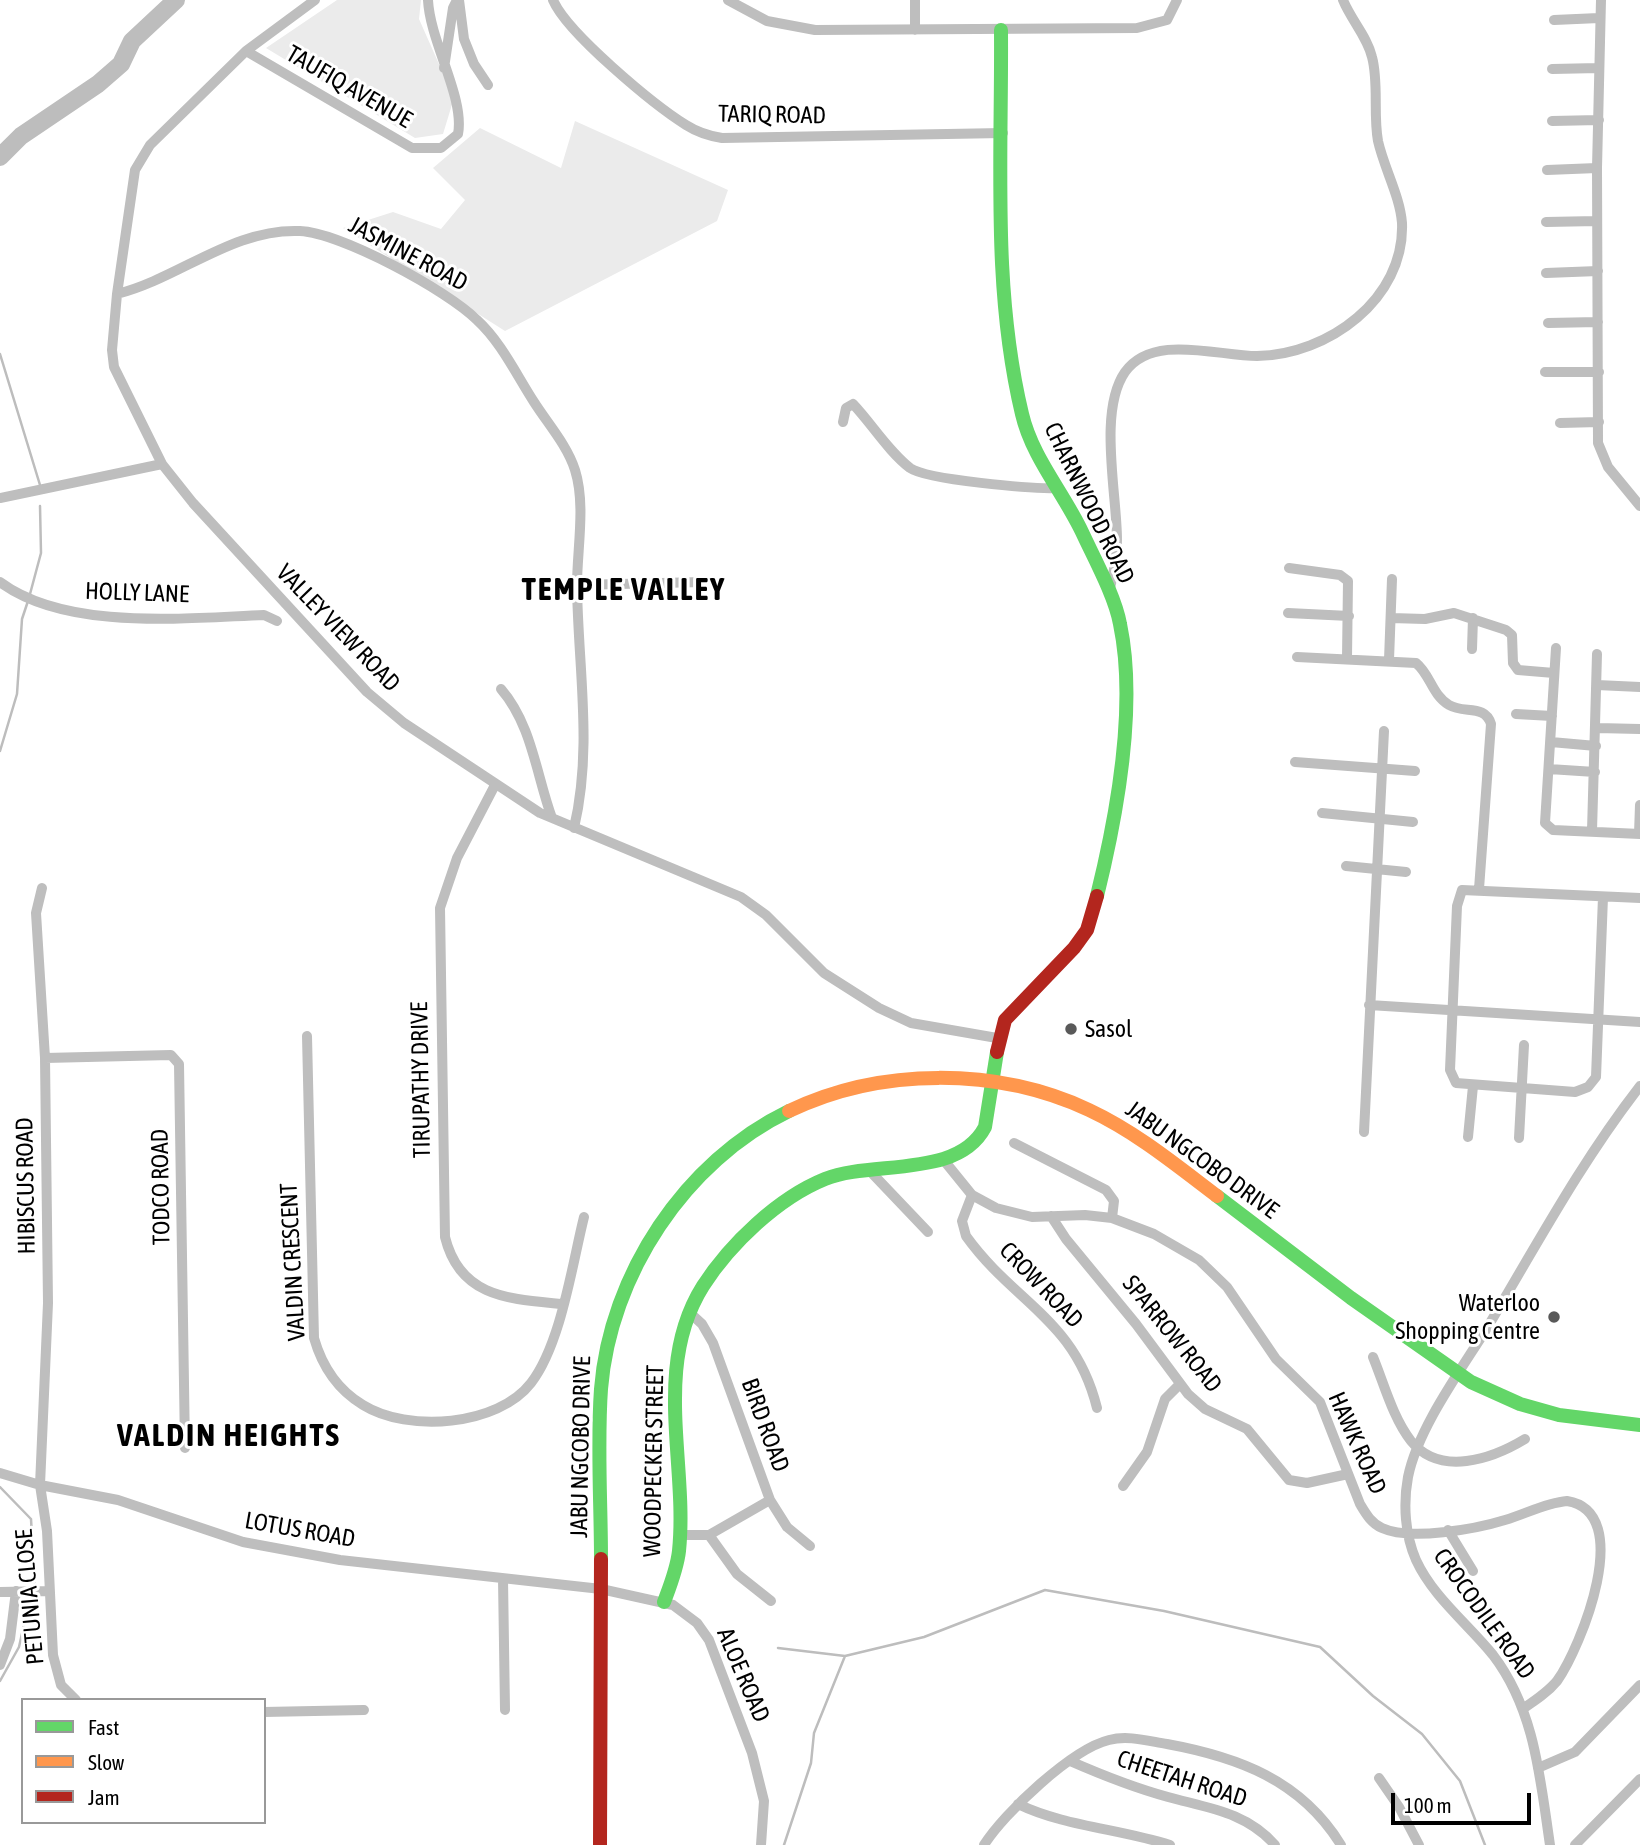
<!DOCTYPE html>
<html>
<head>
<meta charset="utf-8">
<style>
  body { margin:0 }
  #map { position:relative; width:1640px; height:1845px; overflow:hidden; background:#fff; font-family:"Asap Condensed",sans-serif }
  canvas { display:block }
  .legend { position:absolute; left:21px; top:1698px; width:245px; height:126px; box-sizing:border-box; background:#fff; border:2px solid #999; margin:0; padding:9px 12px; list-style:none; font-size:21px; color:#000 }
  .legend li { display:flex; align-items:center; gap:14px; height:35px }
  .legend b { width:35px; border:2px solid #999 }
  .scale { position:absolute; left:1391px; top:1793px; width:140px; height:32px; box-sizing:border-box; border:4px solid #000; border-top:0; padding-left:9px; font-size:21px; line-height:24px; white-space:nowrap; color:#000; -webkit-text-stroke:5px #fff; paint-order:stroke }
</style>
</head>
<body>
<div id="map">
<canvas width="1640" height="1845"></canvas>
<ul class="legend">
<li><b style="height:9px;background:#63d668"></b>Fast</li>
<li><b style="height:9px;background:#ff974d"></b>Slow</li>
<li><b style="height:9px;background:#b3261e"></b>Jam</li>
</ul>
<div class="scale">100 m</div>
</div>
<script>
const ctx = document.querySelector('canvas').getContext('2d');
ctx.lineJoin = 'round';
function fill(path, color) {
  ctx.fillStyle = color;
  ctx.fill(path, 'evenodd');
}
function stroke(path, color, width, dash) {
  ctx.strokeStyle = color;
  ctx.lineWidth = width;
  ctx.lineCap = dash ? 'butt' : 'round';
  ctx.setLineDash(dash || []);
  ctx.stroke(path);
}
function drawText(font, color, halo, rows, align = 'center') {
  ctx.font = font + ' "Asap Condensed",sans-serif';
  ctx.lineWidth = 6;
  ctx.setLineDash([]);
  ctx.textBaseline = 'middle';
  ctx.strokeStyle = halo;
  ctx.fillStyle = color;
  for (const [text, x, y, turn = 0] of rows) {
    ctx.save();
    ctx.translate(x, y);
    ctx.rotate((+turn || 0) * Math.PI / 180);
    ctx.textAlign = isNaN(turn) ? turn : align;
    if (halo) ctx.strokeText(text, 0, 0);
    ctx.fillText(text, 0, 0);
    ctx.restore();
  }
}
fill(new Path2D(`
  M337 0H421L419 19 454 98 443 134 415 138 266 48Z
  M575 121 728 190 717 221 505 331 343 228 393 212 441 229 465 200 433 168 480 128 561 168Z`), '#ebebeb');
stroke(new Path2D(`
  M0 354 40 485
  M30 594 41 553 40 506
  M0 751 17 694 22 619 28 601
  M0 1487 31 1519 35 1587
  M778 1648 845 1656 924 1637 1045 1590 1164 1611 1320 1647 1373 1696 1422 1734 1460 1781 1485 1845
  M0 1681 19 1647 29 1602
  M784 1845 811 1763 814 1733 845 1656`), '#bdbdbd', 2.5);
stroke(new Path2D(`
  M0 157 21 136 98 84 121 64 132 41 176 0`), '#bdbdbd', 18);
stroke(new Path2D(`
  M315 0 246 51 150 145 135 170 117 294 112 350 114 367 162 464 193 503 367 692 404 723 540 813 741 897 766 915 824 973 879 1008 911 1023 997 1038
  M459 0 464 39 474 64 488 85
  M553 0C567 33 654 105 686 125 697 132 709 136 722 138L1003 133
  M728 0 767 21 815 30 1137 28 1167 20 1177 0
  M915 0V30
  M1601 0 1597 168 1598 443 1608 467 1640 506
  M1554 20 1599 18
  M246 51 412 148H441L458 134C465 98 430 42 428 0
  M444 68 453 8 457 0
  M1552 69 1599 68
  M1552 121 1599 120
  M1547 170 1597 168
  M1546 222 1597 221
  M1546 273 1598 271
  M117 294C180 278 233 228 300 231 341 233 447 290 477 320 501 342 516 374 534 402 548 424 567 445 575 470 586 505 577 549 577 586 578 667 593 748 574 828
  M1548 323 1598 322
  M1545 372H1599
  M843 422 846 408 853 404C872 424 888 451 910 468 927 480 1033 489 1057 488
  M1560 423 1599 422
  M0 498 162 464
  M1289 568 1340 575 1348 581 1347 658
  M0 582C66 631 185 618 264 615L277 621
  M577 585 703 582
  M1109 592C1113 576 1117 558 1117 540 1117 494 1098 411 1125 372 1153 333 1217 356 1257 356 1328 355 1405 299 1402 223 1400 196 1384 168 1378 141 1373 114 1379 83 1372 57 1367 36 1351 20 1343 0
  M1288 613 1349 616
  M1391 618 1425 619 1454 613 1506 630 1512 635 1513 663 1518 670 1554 673
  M1556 648 1545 823 1553 830 1640 834
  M1472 649 1473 618
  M1297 657 1416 663C1430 674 1432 695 1449 705 1464 714 1485 704 1491 724L1479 889
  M1389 660 1392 579
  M1597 685 1640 687
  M501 689C532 725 536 774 552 818
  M1516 714 1552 716
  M1597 728 1640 729
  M1551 742 1596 746
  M1295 762 1415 771
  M1549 769 1595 772
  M495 785 457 858 440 908 445 1237C460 1298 510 1299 562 1304
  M1322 813 1413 822
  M1592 831 1597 654
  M1639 834 1640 805
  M1346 866 1406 872
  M42 888 36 913 45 1058 48 1303 40 1485 47 1531 53 1655 61 1685 76 1700
  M1603 897 1596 1077 1588 1087 1575 1092 1456 1083 1450 1070 1457 906 1462 890 1640 898
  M1369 1005 1640 1022
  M307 1036 314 1338C322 1366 338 1390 363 1405 408 1433 498 1426 531 1383 561 1344 572 1265 584 1217
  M45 1058 171 1055 179 1064 185 1448
  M1364 1132 1384 731
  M1468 1137 1473 1086
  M1519 1138 1524 1045
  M1014 1143 1106 1190 1114 1201 1112 1218
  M942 1158 972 1195 996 1208 1032 1217 1085 1215 1112 1218 1154 1234 1199 1260 1227 1287 1276 1359 1320 1402 1360 1504C1366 1514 1371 1523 1382 1528 1410 1541 1476 1529 1505 1520 1526 1514 1545 1503 1567 1501 1636 1512 1581 1647 1557 1681 1548 1692 1536 1700 1524 1708
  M868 1169 928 1232
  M972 1195 962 1221 966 1236C1014 1303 1075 1319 1097 1408
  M1051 1216 1066 1239 1136 1324 1188 1394 1205 1409 1247 1429 1289 1480 1307 1483 1348 1474
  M690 1313 702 1324 713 1343 770 1500 787 1527 810 1546
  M1373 1357C1384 1384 1393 1418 1411 1441 1440 1477 1492 1459 1525 1439
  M0 1473 40 1485 118 1500 243 1542 340 1560 601 1589 673 1605 697 1623 709 1640 752 1753 764 1801 761 1845
  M1123 1486 1147 1452 1165 1399 1180 1384
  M1448 1530 1473 1571
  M680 1535H709
  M709 1535 737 1574 771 1601
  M709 1535 770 1500
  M503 1579 505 1710
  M0 1592 49 1591
  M0 1665 10 1639 16 1591
  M264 1712 364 1710
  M1070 1761C1102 1775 1135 1788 1168 1797 1208 1808 1246 1812 1275 1845
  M1538 1768 1575 1752 1640 1685
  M1379 1778 1399 1807 1419 1845
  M1018 1804C1063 1826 1120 1829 1170 1845
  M984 1845C1004 1813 1072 1749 1109 1740 1128 1735 1148 1741 1167 1744 1238 1757 1301 1780 1341 1845
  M1550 1845C1540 1778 1535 1710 1493 1655 1468 1624 1433 1597 1416 1560 1405 1535 1403 1504 1408 1477 1418 1428 1461 1370 1487 1328 1536 1246 1581 1162 1640 1086
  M1575 1845 1640 1779`), '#bebebe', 10);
stroke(new Path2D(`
  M1001 30C1002 158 992 289 1022 414 1032 457 1063 492 1082 532 1094 558 1115 596 1120 624 1137 705 1117 815 1097 896
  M1217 1196 1351 1298 1471 1382 1520 1404 1559 1415 1640 1425
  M601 1559C601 1503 597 1445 601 1389 610 1275 685 1161 789 1111
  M664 1602C670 1586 677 1569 679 1551 688 1464 652 1367 703 1286 730 1244 778 1198 825 1179 872 1160 958 1179 985 1127L997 1052`), '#63d668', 14);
stroke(new Path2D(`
  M789 1111C880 1067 997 1067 1089 1110 1136 1132 1176 1165 1217 1196`), '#ff974d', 14);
stroke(new Path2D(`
  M997 1052 1005 1020 1074 948 1087 930 1097 896
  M600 1845 601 1559`), '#b3261e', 14);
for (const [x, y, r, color] of [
  [1071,1029,7,"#595959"],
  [1554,1317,7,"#595959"]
]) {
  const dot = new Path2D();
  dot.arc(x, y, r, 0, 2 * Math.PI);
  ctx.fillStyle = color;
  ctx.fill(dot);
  stroke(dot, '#fff', 2.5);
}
drawText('24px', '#000', '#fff', [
  ["TAUFIQ AVENUE",349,87,30],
  ["TARIQ ROAD",772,115,1],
  ["JASMINE ROAD",408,254,28],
  ["CHARNWOOD ROAD",1089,503,64],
  ["HOLLY LANE",137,593,2],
  ["VALLEY VIEW ROAD",338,628,46],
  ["TIRUPATHY DRIVE",421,1080,-91],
  ["JABU NGCOBO DRIVE",1202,1160,36],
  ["HIBISCUS ROAD",26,1186,-91],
  ["TODCO ROAD",161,1187,-91],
  ["VALDIN CRESCENT",293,1262,-93],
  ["CROW ROAD",1041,1285,46],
  ["SPARROW ROAD",1172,1334,51],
  ["BIRD ROAD",765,1425,70],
  ["HAWK ROAD",1357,1443,66],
  ["JABU NGCOBO DRIVE",581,1447,-89],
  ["WOODPECKER STREET",654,1461,-89],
  ["LOTUS ROAD",300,1530,10],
  ["PETUNIA CLOSE",30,1597,-95],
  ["CROCODILE ROAD",1484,1614,54],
  ["ALOE ROAD",743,1675,67],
  ["CHEETAH ROAD",1182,1779,18]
]);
drawText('24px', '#000', '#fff', [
  ["Sasol",1085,1029],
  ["Waterloo",1540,1303,"right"],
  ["Shopping Centre",1540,1331,"right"]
], 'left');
ctx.letterSpacing = '2px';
drawText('bold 32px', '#000', '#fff', [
  ["TEMPLE VALLEY",624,590],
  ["VALDIN HEIGHTS",229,1436]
]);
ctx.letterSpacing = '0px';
</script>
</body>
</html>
